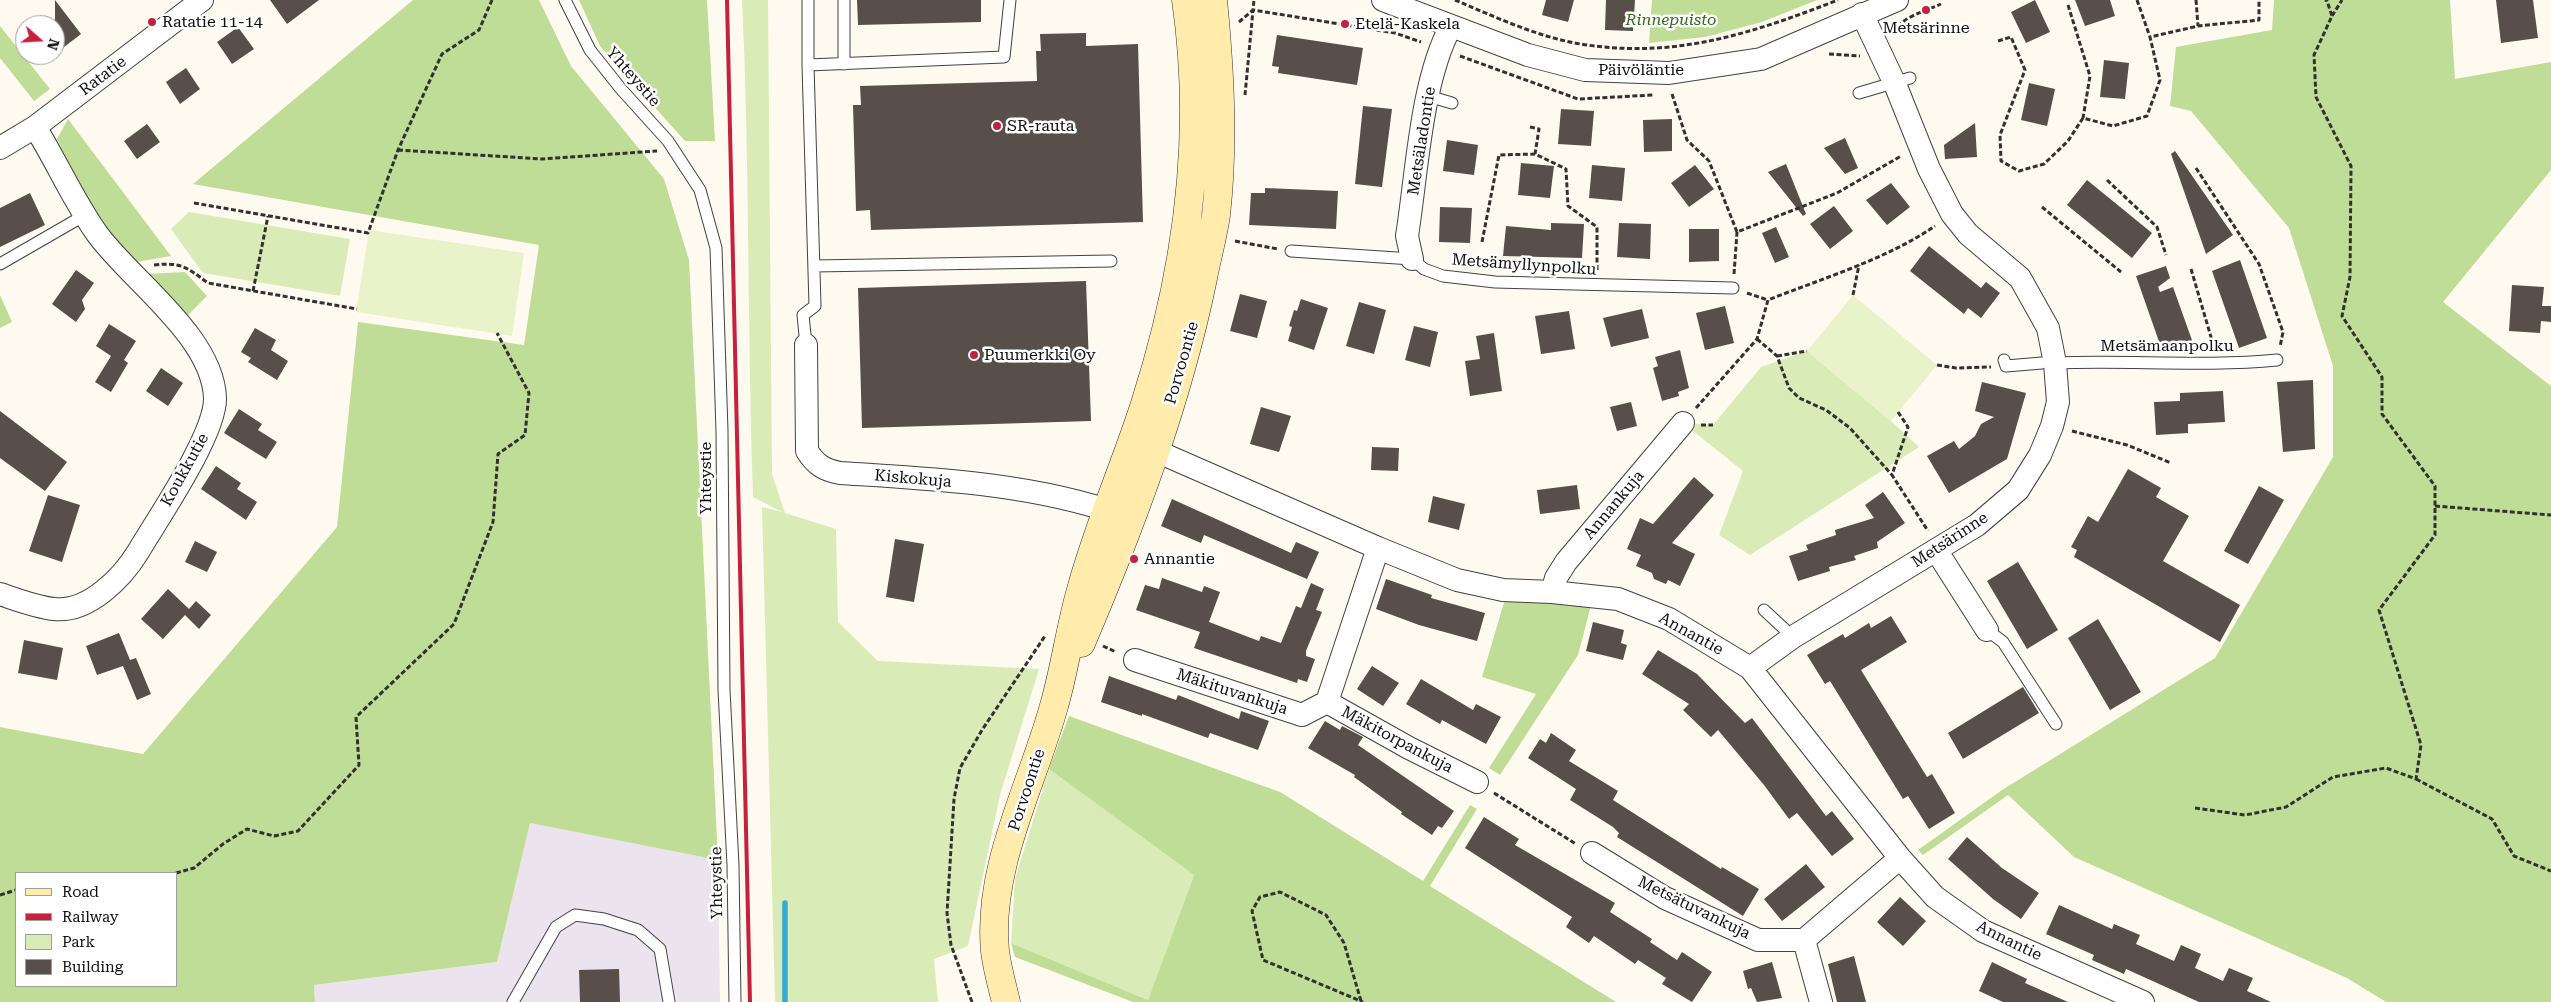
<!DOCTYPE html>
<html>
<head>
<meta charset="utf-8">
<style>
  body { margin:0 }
  #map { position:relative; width:2551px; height:1002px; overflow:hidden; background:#fffaf0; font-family:"Roboto Serif",serif }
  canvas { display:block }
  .legend { position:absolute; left:15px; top:872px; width:162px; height:115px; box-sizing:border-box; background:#fff; border:1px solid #9f9f9f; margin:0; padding:6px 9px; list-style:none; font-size:15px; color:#0f0f0f }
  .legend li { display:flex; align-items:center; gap:10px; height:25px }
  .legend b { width:25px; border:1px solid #9f9f9f }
  .north { position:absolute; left:15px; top:15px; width:50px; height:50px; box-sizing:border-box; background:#fff; border:1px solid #9f9f9f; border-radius:50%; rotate:109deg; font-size:14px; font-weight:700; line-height:20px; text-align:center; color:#0f0f0f }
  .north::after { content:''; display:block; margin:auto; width:18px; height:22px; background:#c5203d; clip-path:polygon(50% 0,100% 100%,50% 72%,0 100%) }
</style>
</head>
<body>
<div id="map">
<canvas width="2551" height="1002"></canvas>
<ul class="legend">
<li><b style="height:6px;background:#ffebab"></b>Road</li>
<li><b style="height:6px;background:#c5203d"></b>Railway</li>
<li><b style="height:14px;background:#d9ecb8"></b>Park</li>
<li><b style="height:14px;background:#584e4a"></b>Building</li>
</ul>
<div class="north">N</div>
</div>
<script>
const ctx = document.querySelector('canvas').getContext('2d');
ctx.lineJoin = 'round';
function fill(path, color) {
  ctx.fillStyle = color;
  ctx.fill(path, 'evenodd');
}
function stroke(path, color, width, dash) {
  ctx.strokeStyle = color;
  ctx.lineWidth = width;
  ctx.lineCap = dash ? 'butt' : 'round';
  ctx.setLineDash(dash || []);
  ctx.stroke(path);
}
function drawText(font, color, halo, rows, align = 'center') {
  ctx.font = font + ' "Roboto Serif",serif';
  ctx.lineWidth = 5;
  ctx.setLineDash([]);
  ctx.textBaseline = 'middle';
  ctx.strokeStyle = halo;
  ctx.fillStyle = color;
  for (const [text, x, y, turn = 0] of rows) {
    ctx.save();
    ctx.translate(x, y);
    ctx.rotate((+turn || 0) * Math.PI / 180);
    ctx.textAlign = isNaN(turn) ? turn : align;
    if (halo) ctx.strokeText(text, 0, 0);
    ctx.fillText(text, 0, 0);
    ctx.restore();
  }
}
fill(new Path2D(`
  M530 823 718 860 720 1002H315L314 985 497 962Z`), '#ebe3ed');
fill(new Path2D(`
  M742 0H768L772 474 785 513 836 529 838 622 878 661 1039 669 1000 795 968 946 934 959 938 1002H775L762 507 782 512 753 497C747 331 750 165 742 0Z
  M189 212 350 239 340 296 203 273 171 229Z
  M1807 351 1891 421 1919 447 1750 555 1719 535 1743 471 1683 423 1713 425 1761 367Z
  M1049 769 1194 875 1148 1000 1011 943 1015 879Z`), '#d9ecb8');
fill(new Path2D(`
  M413 0H539L571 66 664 179 689 260 718 860 530 823 497 962 314 985 315 1002H0V727L143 754 337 527 358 322 524 345 539 245 193 184ZM16 873H176V986H16Z
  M579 0H707L715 141H685L600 46Z
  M1652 0H1817L1762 22 1705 37 1649 43Z
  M2274 0H2450L2455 79 2551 62V170L2443 302 2551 386V1002H2386L2347 978 2074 857 2008 795 1923 855 1918 850 2002 790 2215 658 2333 457V366L2289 228 2191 111 2170 106 2176 47 2272 30Z
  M0 26 50 89 34 101 0 58Z
  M68 119 171 256 136 262 104 232 57 139Z
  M185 272 207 296 185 318 146 274Z
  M0 295 12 322 0 328Z
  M1505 599 1591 605 1578 655 1500 775 1489 768 1536 694 1482 677Z
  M1069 716 1280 792 1423 881 1470 805 1477 809 1430 886 1616 1002H1133L1015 957 1011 943 1148 1000 1194 875 1049 769Z`), '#bfdd96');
fill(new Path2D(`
  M369 230 524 253 512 336 356 312Z
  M1853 295 1937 365 1891 421 1807 351Z`), '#eaf2ca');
stroke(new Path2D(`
  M785 1002V903`), '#36a9d3', 5.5);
fill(new Path2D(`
  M55 0 81 34 55 54Z
  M270 0H319L287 24Z
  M857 0H981V22L858 25Z
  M1546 0H1574L1568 22 1542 15Z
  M1606 0H1635L1633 31 1605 30Z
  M2035 0 2050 32 2026 43 2011 12Z
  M2075 0H2110L2115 16 2085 26Z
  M2496 0H2533L2538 38 2501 43Z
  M238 27 254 49 232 64 217 42Z
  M1086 33V46L1138 44 1143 222 871 230 870 210 856 211 853 105H861L860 86 1037 81 1036 51H1041L1040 34Z
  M1277 35 1363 48 1357 85 1278 73 1279 67 1272 66Z
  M2104 60 2129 63 2125 99 2100 97Z
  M186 68 200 89 180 104 166 82Z
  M2029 83 2055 89 2047 126 2021 120Z
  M1363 106 1392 109 1382 187 1355 184Z
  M1561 109 1594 111 1591 146 1558 144Z
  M1672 119V151L1644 152 1643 120Z
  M1975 123 1977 157 1945 159 1944 145Z
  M147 124 160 142 137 159 124 141Z
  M1845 138 1858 168 1845 174 1824 148Z
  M1447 140 1478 145 1474 175 1443 171Z
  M2175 151 2233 235 2206 254 2171 154Z
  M1521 163 1554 166 1550 198 1518 195Z
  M1786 164 1806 214 1803 216 1768 172Z
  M1592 165 1625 168 1622 201 1589 198Z
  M1695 165 1714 189 1689 207 1671 183Z
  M2087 180 2152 233 2132 258 2067 205Z
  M1891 183 1910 207 1887 225 1866 200Z
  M1265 188 1338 191 1336 229 1249 225 1251 193H1265Z
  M30 193 45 225 0 247V208Z
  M1834 206 1853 231 1830 249 1810 224Z
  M1440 207 1472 208 1470 243 1439 242Z
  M1551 223 1584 224 1582 258 1503 256 1506 226 1551 230Z
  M1619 223 1651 224 1650 259 1617 257Z
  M1776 227 1789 257 1775 263 1762 233Z
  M1689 229H1719V261L1689 262Z
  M1929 246 1981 288 1986 282 2000 293 1981 318 1968 308 1964 314 1910 271Z
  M2240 260 2267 338 2239 348 2212 271Z
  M2166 266 2170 278 2158 287 2160 292 2173 287 2193 343 2163 353 2136 276Z
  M76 270 94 283 82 300 85 309 76 322 52 304Z
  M1086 281 1091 421 862 428 858 288Z
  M2512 285 2544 287 2542 306H2551V322L2541 321 2540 333 2509 331Z
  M1240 294 1267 301 1257 338 1230 331Z
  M1301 299 1328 308 1314 350 1288 341 1292 327 1289 326 1294 310 1297 311Z
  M1359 302 1386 310 1374 354 1346 346Z
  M1725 306 1734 343 1705 350 1696 313Z
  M1642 309 1649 338 1611 347 1603 318Z
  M1569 311 1575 349 1541 354 1535 316Z
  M109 324 136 341 124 360 128 363 111 392 95 382 111 356 96 346Z
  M1414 326 1438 332 1430 367 1405 360Z
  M255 328 276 340 271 350 288 361 277 380 248 362 251 358 241 352Z
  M1494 333 1502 391 1470 396 1465 361 1480 359 1476 336Z
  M1680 350 1689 388 1678 392 1679 396 1662 401 1653 368 1658 366 1655 357Z
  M161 368 183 383 168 406 146 391Z
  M2313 380 2315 449 2283 452 2277 382Z
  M1982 382 2026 393 2007 459 1949 493 1927 456 1954 441 1959 449 1975 436 1981 424 1994 417 1975 411Z
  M2223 391 2225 422 2188 424V433L2156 435 2154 402 2180 401V393Z
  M1631 402 1637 426 1617 431 1610 407Z
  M1261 407 1291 416 1279 452 1250 444Z
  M239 409 262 424 258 430 277 442 266 459 224 433Z
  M0 411 67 462 45 491 0 458Z
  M1372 447 1399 448 1398 471 1371 470Z
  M216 466 241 483 237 489 257 502 246 520 201 489Z
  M2128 469 2161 488 2156 497 2189 516 2163 561 2240 605 2220 642 2074 557 2077 550 2071 547 2088 516 2098 522Z
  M1694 477 1714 495 1672 543 1695 554 1680 586 1668 580 1666 584 1654 579 1652 573 1636 566 1641 555 1627 549 1640 518 1653 524Z
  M1577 485 1580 509 1540 514 1537 490Z
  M2259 486 2284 500 2248 564 2224 551Z
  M1883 492 1905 523 1877 542 1878 548 1854 556 1856 560 1829 567 1830 571 1798 581 1789 556 1808 550 1806 545 1836 535 1835 530 1874 518 1865 505Z
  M48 495 80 505 62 562 29 551Z
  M1433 496 1465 504 1459 530 1428 522Z
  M1172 499 1291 553 1296 542 1319 552 1307 579 1204 535 1201 543 1161 526Z
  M895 539 924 544 914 602 886 597Z
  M195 541 217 552 207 572 185 562Z
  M2018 562 2058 630 2027 649 1987 581Z
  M1162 578 1202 592 1204 586 1220 592 1209 622 1259 641 1261 636 1281 643 1296 606 1301 608 1311 583 1324 589 1316 610 1322 612 1306 651V656L1315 659 1307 682 1298 679 1297 683 1194 648 1200 632 1136 610 1145 585 1159 589Z
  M1386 579 1432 595 1431 598 1485 613 1477 641 1419 625 1376 609Z
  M168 589 189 609 196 601 211 615 199 629 185 615 163 639 141 619Z
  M1891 616 1907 642 1861 670 1927 777 1932 774 1955 813 1929 829 1908 796 1903 799 1830 681 1825 684 1807 655 1843 634 1845 638 1869 623 1871 628Z
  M2098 619 2141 692 2110 710 2068 638Z
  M1593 622 1624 630 1621 643 1627 645 1623 660 1586 651Z
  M119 633 130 660 136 658 151 694 137 700 123 666 97 675 86 646Z
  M24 640 63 648 57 680 18 673Z
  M1658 650 1697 674 1745 723 1752 718 1826 816 1832 811 1854 839 1832 856 1797 813 1789 819 1764 785 1718 730 1711 737 1683 710 1689 704 1642 674Z
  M1372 666 1399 683 1383 706 1357 689Z
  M1109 676 1176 700 1178 695 1239 719 1241 711 1269 721 1258 750 1210 733 1208 738 1142 714V716L1101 702Z
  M1421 679 1473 710 1476 704 1501 717 1486 744 1442 720 1440 724 1406 704Z
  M2023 687 2039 713 1963 759 1948 733Z
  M1325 721 1340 730 1342 726 1363 737 1358 745 1454 811 1442 828 1438 826 1432 835 1401 814 1402 812 1354 777 1355 775 1308 748Z
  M1551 733 1576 750 1569 761 1618 791 1613 800 1721 869 1722 867 1759 889 1743 916 1617 837 1619 833 1613 827 1570 800 1576 789 1528 758 1540 739 1546 743Z
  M1484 817 1519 839 1515 845 1615 903 1610 912 1652 939 1650 942 1677 960 1682 952 1712 972 1692 1002 1662 984 1666 978 1638 960 1635 964 1594 936 1589 943 1566 927 1572 917 1465 848Z
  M1967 837 2002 868 2039 893 2021 919 1993 899 1948 859Z
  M1806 864 1825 887 1782 921 1764 899Z
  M1900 897 1926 921 1903 946 1877 922Z
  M2059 905 2112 929 2114 924 2140 935 2136 944 2174 961 2181 945 2201 954 2195 968 2223 981 2229 968 2253 978 2247 991 2271 1002H2199L2126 969 2124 974 2092 960 2094 955 2046 934Z
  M1854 956 1866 1002H1837L1828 964Z
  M1772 962 1782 998 1757 1002 1751 988 1748 989 1743 971Z
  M1992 962 2027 979 2025 983 2068 1002H2003L1979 991Z
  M619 969 620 1002H580L579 970Z`), '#584e4a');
const lane = new Path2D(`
  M565 0 590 50 621 89 668 141 700 190 716 248 722 431 724 690 733 865 735 1002
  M808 0V65
  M844 0V64
  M1859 93 1910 78
  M1428 96 1452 103
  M1291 251 1412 259 1424 269 1443 276 1495 282 1733 288
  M0 264 85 215
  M814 266 1111 261
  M806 345 803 315 815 306 808 65 1004 57 1010 0
  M2004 360 2006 366 2042 363
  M2055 363C2129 360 2204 367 2277 360
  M1764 610 1793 637
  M1987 630 2003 642 2056 724
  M513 1002 556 927 575 915 604 919 638 930 660 949 669 1002`);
const street = new Path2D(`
  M1383 0 1528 55 1585 70 1669 73 1761 59 1897 0
  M0 148 35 127 202 0
  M1412 259 1407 236C1417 173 1421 81 1451 26
  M806 345 807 451C816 465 824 470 840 473 934 479 1032 483 1122 515
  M1140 444 1378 548 1457 580 1503 590 1552 592 1618 599 1669 619 1750 668 1900 858 1935 897 1983 931 2143 1002
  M1378 548 1327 702 1409 748 1477 782
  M1936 550 1987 630
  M1552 592 1556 578 1566 562 1683 423
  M0 594C18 600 36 607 54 609 88 613 122 578 138 552 158 518 216 434 215 398 213 337 132 281 98 235 74 202 57 162 35 127
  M1135 660 1302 715 1327 702
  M1750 668 1793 637 1977 525 2018 490 2040 455 2052 426 2058 402 2055 363 2048 328 2020 278 1968 234 1952 214 1929 169 1895 84 1862 14
  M1592 853 1665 898 1758 940H1804
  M1821 1002 1804 940 1900 858`);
const secondary = new Path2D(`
  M1081 643C1130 528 1178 401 1203 278 1207 257 1213 236 1216 215 1224 144 1220 71 1213 0
  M1006 1002C1002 985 997 968 995 951 987 866 1032 786 1054 706 1065 668 1070 628 1081 590 1098 527 1125 466 1145 404 1187 273 1206 137 1186 0`);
stroke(lane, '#424242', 13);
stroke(street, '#424242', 24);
stroke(secondary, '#313131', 29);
stroke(new Path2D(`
  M1455 0C1500 19 1546 41 1595 46 1683 57 1758 31 1838 0
  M2137 0 2150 37
  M2196 0 2198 26
  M2068 5 2090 76 2083 118
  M2332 16 2342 0
  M1239 22 1253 10 1254 0
  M1894 33C1900 17 1926 11 1941 4
  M1998 41 2011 37 2025 70 2000 135 2001 161 2019 171 2044 164 2068 141 2083 118 2113 126 2147 116 2160 80 2150 37 2198 26 2259 20V0
  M1829 54 1860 56
  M1460 56 1578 99 1653 95
  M1672 94 1687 140 1709 161 1737 232 1837 193 1901 156
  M1245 95 1253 10 1395 33 1421 42
  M1530 127 1539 129 1535 154
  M398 150 542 159 657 151
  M2196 168 2259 264 2283 332 2280 347
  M2107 180 2157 227 2166 255
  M194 203 368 233 398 150 442 54 479 30 492 0
  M2042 207 2121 272
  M1235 241 1278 249
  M1482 242 1499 155 1535 154 1566 169 1568 206 1597 227V270
  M154 265C182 262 186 267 208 283L357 309
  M2191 269 2211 337 2208 348
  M1734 274 1737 232
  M253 291 268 216
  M1747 293 1768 300
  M1853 295 1859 265
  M1757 339 1777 356 1789 388 1799 398 1826 410 1850 428 1892 475
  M1777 356 1807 351
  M1937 365 1956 368 1991 367
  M1696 408 1757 339 1768 300C1821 279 1889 258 1935 226
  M1898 412 1908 427 1892 475 1928 531
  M1701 425H1713
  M2072 431 2127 445 2171 463
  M2435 506 2551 515
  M1103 646 1116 652
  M2416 779 2492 819 2514 856 2551 871
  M1494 793 1576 844
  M2195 808 2245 815 2286 807 2333 777 2386 768 2416 779 2421 745 2379 610 2435 535V486L2382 414V377L2342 316 2350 277 2351 166 2316 97 2314 55 2332 16 2327 1 2325 0
  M176 873 194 868 223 844 247 829 274 836 298 831 359 765 356 717 454 624 493 522 498 454 525 435 529 393 497 333
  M0 895 16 890
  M1361 1001 1344 943 1326 915 1280 892 1260 897 1252 911 1263 960 1363 1002
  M972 1002 951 945 947 913 954 799 960 768 982 730 1045 636`), '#313131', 3, [5, 2.5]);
stroke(lane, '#fff', 11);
stroke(street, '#fff', 22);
stroke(secondary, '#ffebab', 28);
stroke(new Path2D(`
  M727 0 750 1002`), '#c5203d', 4);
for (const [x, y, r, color] of [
  [1926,10,5,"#c5203d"],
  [152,22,5,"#c5203d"],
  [1345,24,5,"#c5203d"],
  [997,126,5,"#c5203d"],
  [974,355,5,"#c5203d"],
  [1134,559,5,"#c5203d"]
]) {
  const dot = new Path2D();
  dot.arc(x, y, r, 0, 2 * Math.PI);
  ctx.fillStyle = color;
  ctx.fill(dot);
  stroke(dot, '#fff', 2);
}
drawText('italic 16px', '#366a1b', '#fff', [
  ["Rinnepuisto",1671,20]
]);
drawText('16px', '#0f0f0f', '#fff', [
  ["Ratatie 11-14",162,22],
  ["Etelä-Kaskela",1355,24],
  ["Metsärinne",1926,28,"center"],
  ["SR-rauta",1007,126],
  ["Puumerkki Oy",984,355],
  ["Annantie",1144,559]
], 'left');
drawText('16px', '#0f0f0f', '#fff', [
  ["Päivöläntie",1641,70],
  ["Ratatie",103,76,-37],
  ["Yhteystie",633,77,49],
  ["Metsäladontie",1422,141,-81],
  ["Metsämyllynpolku",1524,265,4],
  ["Metsämaanpolku",2167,346],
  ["Porvoontie",1182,363,-74],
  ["Koukkutie",185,470,-61],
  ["Yhteystie",706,478,-90],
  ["Kiskokuja",913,479,5],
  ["Annankuja",1614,505,-50],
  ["Metsärinne",1950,540,-33],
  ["Annantie",1691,634,29],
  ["Mäkituvankuja",1232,692,18],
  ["Mäkitorpankuja",1397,740,28],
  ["Porvoontie",1027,790,-72],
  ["Yhteystie",717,883,-91],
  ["Metsätuvankuja",1694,908,26],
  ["Annantie",2009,941,26]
]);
</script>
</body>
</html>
